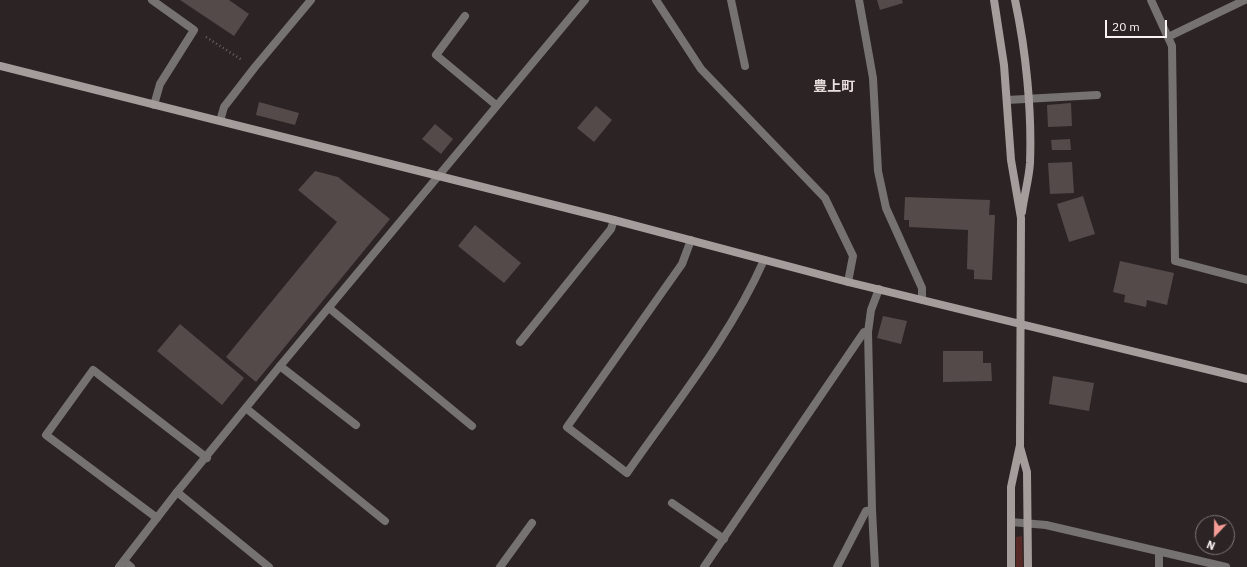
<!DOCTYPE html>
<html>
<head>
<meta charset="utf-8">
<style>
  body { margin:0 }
  #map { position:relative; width:1247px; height:567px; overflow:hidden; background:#2c2424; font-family:"IBM Plex Sans",sans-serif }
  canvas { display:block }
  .north { position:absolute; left:1195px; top:515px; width:40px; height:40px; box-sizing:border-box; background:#2c2424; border:1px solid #7e7776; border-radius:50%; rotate:202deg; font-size:11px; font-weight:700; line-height:16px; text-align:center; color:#f8f3f2 }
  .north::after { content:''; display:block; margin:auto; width:14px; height:18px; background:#f59c96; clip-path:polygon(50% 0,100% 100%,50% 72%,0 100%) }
  .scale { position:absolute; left:1105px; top:20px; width:62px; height:18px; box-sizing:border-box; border:2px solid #f8f3f2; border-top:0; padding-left:5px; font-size:12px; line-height:14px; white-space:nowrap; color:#f8f3f2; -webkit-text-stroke:3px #2c2424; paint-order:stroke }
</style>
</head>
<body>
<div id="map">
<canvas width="1247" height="567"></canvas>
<div class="north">N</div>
<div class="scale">20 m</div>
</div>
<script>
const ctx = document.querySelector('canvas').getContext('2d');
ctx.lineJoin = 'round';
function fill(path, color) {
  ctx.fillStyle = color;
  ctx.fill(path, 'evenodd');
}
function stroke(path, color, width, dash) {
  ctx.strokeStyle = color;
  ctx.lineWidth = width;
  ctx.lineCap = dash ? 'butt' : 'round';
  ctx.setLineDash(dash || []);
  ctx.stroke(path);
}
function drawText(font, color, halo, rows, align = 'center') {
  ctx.font = font + ' "IBM Plex Sans","Noto Sans JP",sans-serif';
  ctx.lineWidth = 4;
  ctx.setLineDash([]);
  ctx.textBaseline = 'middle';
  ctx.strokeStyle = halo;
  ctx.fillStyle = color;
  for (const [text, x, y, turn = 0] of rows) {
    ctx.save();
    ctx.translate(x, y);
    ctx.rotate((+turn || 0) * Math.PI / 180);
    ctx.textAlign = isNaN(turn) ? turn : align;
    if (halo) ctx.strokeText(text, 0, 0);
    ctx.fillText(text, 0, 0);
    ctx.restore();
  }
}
fill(new Path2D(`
  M1022 536 1023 567H1016V537Z`), '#562826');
fill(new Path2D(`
  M180 0H229L249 14 234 36Z
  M877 0H902L903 3 880 10Z
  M259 102 299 113 295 125 256 115Z
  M1071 103 1072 126 1048 127 1047 105Z
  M596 106 612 120 594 142 577 128Z
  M435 124 453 139 441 154 422 139Z
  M1070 139 1071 150H1052L1051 140Z
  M1072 162 1074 193 1050 194 1048 163Z
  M315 171 338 177 390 219 256 382 226 357 337 222 298 190Z
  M1083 196 1095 234 1069 242 1057 204Z
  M905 197 990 200 989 215H995L992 280 974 279V270L967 269 968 230 909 227V220H904Z
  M475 225 521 263 504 283 458 246Z
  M1120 261 1174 273 1167 305 1147 300 1146 307 1124 302 1125 295 1113 292Z
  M883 316 907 321 901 344 877 338Z
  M180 324 244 378 222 405 157 351Z
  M943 351H983V363H991L992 381 943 382Z
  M1053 376 1094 383 1089 411 1049 404Z`), '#534a49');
stroke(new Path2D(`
  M206 37 242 60`), '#6b6463', 2.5, [1, 3]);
stroke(new Path2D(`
  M152 0 194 30 160 84 154 105
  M656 0 701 69 825 198 853 256 848 282
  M731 0 745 66
  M465 16 436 55 496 105
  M1007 100 1097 95
  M220 121 224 107 255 67 311 0
  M691 240 682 264 567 427 627 473C675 404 730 337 764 260
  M329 308 472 426
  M520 342 611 229 614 220
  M280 366 356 425
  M247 409 385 521
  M177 492 269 567
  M672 503 724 539
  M157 518 46 435 93 370 207 458
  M124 561 131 567
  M500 567 532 523
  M704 567 864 332H868
  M837 567 866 511 872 510`), '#767272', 8);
stroke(new Path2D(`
  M859 0 873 78 878 171 886 208 922 288V299
  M1151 0 1172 46 1175 261 1247 280
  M1168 37 1245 0
  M1011 522 1046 525 1226 567
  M119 567 177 492 280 366 585 0
  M875 567 872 510 868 332 871 310 879 289
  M1159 567V552`), '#767272', 8);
stroke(new Path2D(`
  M994 0 1004 65 1011 160 1021 218 1020 445 1011 487V567
  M1015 0C1026 51 1032 111 1030 163 1029 179 1024 196 1022 212
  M0 66 614 220 848 282 1247 379
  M1020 447 1027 472 1028 567`), '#a49d9c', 8);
drawText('bold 14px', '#e9dedd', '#2c2424', [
  ["豊上町",834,87]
]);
</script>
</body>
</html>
